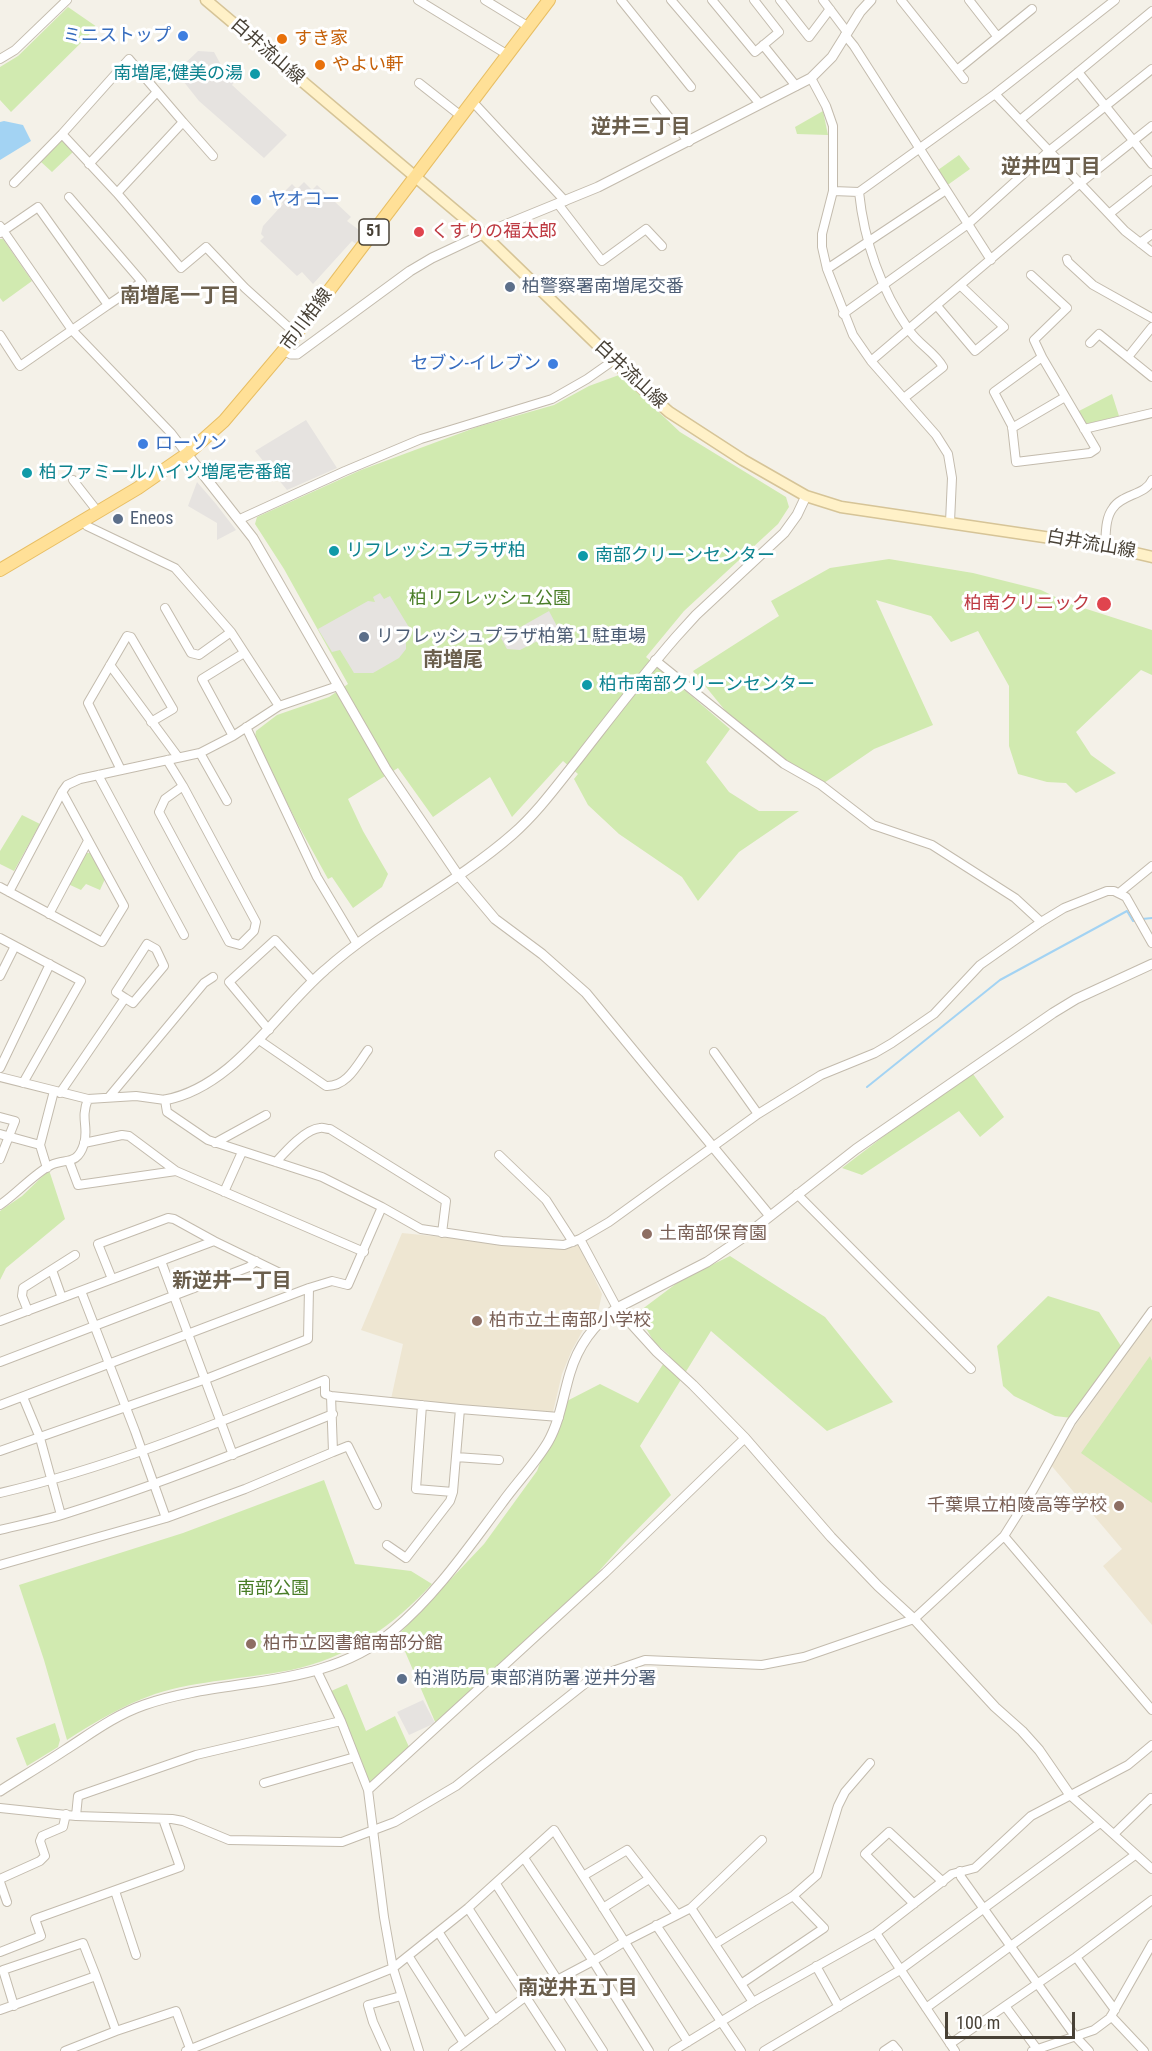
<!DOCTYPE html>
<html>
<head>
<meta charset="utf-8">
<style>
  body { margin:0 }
  #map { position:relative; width:1152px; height:2051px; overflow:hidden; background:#f4f1e8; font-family:"Roboto Condensed",sans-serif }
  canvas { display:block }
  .scale { position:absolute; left:945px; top:2012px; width:130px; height:27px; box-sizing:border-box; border:3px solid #484136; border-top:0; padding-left:8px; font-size:18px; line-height:21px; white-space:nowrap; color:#484136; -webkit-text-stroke:4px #fff; paint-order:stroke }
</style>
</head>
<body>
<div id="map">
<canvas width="1152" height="2051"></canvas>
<div class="scale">100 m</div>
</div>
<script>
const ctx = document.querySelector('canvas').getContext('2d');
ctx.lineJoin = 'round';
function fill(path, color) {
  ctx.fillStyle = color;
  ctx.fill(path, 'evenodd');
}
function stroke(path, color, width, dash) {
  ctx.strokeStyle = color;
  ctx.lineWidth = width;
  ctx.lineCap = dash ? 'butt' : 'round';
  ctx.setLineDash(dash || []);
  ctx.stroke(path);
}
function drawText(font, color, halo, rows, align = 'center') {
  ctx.font = font + ' "Roboto Condensed","Noto Sans JP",sans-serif';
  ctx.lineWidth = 6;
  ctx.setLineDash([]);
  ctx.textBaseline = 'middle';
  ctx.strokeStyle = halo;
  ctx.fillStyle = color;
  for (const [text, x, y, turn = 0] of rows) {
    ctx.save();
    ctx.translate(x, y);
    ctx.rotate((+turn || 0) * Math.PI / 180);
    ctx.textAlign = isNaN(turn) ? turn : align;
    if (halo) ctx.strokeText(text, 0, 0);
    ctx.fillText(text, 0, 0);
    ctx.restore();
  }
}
fill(new Path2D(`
  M402 1233 563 1249 579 1245 602 1294 598 1312 583 1330 572 1350 562 1374 553 1412 546 1414 391 1399 403 1344 361 1330Z
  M1152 1317V1625L1103 1566 1122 1549 1050 1464 1072 1430Z`), '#eee6d2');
fill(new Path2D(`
  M68 7 97 27 11 112 0 100V67L18 56Z
  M823 111 828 135 797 134 795 127Z
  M59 141H63L73 152 52 172 40 161Z
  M959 155 970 169 949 184H946L938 170Z
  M0 239H3L32 281 3 302 0 298Z
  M619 375 680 432 786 497 789 507 778 524 684 611 646 657 730 729 706 762 729 792 759 811H799L739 852 698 901 682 877 619 834 588 805 574 779 578 774 563 761 512 817 490 777 433 817 398 768 348 799 363 831 388 874 382 887 353 908 332 877 328 879 296 821 255 737 256 731 277 715 329 697 348 684 284 569 255 524 257 517 361 470 477 427 554 405 589 386Z
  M1112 394 1119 416 1087 424 1083 422 1077 412Z
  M889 559 973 573 1041 590 1068 603 1152 630V675L1141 670 1076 732 1091 755 1116 773 1076 793 1066 783 1047 782 1018 774 1009 746V686L978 631 951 642 931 616 876 600 933 725 874 749 821 785 741 730 693 671 779 616 771 601 830 568Z
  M22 815 40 824 14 871 0 864V851Z
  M84 853H91L105 879 100 890 86 884 81 890 68 884Z
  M973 1074 1004 1117 980 1137 959 1111 862 1175 842 1168 934 1098Z
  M49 1170 65 1219 6 1268 0 1280V1211L22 1196Z
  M730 1256 825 1317 893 1402 827 1431 711 1331 640 1446 671 1495 625 1542 583 1589 436 1724 398 1635 484 1544 537 1471 563 1403 600 1384 638 1403 669 1355 654 1342 637 1313 681 1280Z
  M1048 1296 1099 1312 1121 1346 1072 1418 1055 1416 1014 1396 1003 1386 997 1346Z
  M1150 1356 1152 1361V1503L1081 1453Z
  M324 1480 355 1564 411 1571 432 1584C393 1626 348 1658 291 1670 246 1679 199 1680 155 1694 123 1705 95 1722 67 1740L44 1660 19 1585 183 1533Z
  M347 1684 366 1731 395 1716 409 1747 368 1785 329 1692Z
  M55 1723 60 1740 58 1747 27 1766 16 1738Z`), '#d1eab0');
fill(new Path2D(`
  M198 51 214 52 221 65 236 79 232 85 287 135 264 158 199 101 176 72Z
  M304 182 312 190 317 185 351 217 347 221 363 233 356 244 352 241 313 284 302 272 297 276 260 241 264 237 261 234 263 226 283 204 278 198 292 184 297 189Z
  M306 420 337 468 287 490 255 451Z
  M197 482 216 504 236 530 217 540V523L188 506Z
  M380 593 384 599 390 596 410 629 403 633 406 641V649L399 658 373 673H354L340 650 332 652 318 629 368 601 375 602 373 597Z
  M549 611 559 630 520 650 507 649 501 638Z
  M423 1700 435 1723 409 1735 397 1712Z`), '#e6e3e0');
fill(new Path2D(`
  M4 121 23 125 31 141 0 160V122Z`), '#a3d3f3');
stroke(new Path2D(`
  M1142 919 1152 918
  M867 1087 1000 980 1127 911 1133 921 1136 920`), '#a3d3f3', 2);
const minor = new Path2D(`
  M418 0 508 55
  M485 0 529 27
  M621 0 691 87
  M671 0 760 104
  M712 0 755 52 779 32 754 0
  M780 0 809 37 830 9
  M823 0 847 32
  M901 0 964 79
  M969 0 997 36
  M845 35 854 46 991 260
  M763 45 796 86
  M0 59 15 50 67 0
  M957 70 1032 9
  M1078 72 1152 164
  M811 78 826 106 833 126V191L822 234V247L827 269 853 335 871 361 936 435 948 454 952 478 950 522
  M419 83 461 116
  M995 94 1109 214 1125 231 1152 252
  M655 100 689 142
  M472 101 565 201
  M1020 120 1152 11
  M183 122 213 156
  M62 134 117 193 181 268 206 247 245 288 296 334
  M89 164 157 92
  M14 183 62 134 129 59 183 122 117 193
  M833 191 859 192 995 94 1115 0
  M859 192C864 241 881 290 909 330 919 345 935 352 943 367L904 398
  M69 197 142 282 108 305
  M558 204 602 261 646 229 662 246
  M1109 214 1152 180
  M0 226 72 330 171 433 187 454
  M0 233 38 207 108 305 20 366 0 335
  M1140 243 1152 234
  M1067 259 1068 262 1093 285 1152 318
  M827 269 946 190
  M1031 275 1067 308 1034 340 1042 357
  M937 306 975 351 1004 327 961 286
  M843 314 968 224 1049 151 1152 69
  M1090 343 1099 334 1152 377
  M1042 357 1096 449 1090 453 1016 462 1012 426 994 392Z
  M1128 357 1152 327
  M871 361 1079 184 1152 126
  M1012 428 1065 397
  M1084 429 1152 413
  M73 480 98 512
  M240 519 345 471 421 439 552 399 587 379 614 360
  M83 521 87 526 175 568 231 632 279 706
  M1105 546C1106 534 1105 518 1113 508 1122 494 1146 495 1152 480
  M165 608 191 653 199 655 231 632
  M655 660 784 764 821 785 873 825 932 845 1015 898 1041 922
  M110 665 178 757
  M246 727 317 877 357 944
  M233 736 202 679 244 653
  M200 753 227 801
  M167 760 183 786 165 799 159 812 229 942 240 945 254 931 256 922 183 786
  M121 770 88 703 127 636 131 637 173 709 151 722
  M98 775 184 935
  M0 887 102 942 124 906 62 792
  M9 892 62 792 67 785 80 779 200 753 233 736 279 706 338 686
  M1119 893 1152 866
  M49 914 88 841
  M0 938 81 981 23 1083
  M0 976 15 946
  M269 1030 229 982 275 940 313 981
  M259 1040 326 1086C347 1087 357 1065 368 1050
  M714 1052 758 1114
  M0 1068 50 964
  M0 1077 88 1099 136 1096 165 1100 167 1112 208 1140 322 1177 382 1207 421 1229 502 1241 564 1245 580 1239 609 1222 758 1114 821 1075 875 1053 892 1043 934 1014 980 965 1041 922 1064 908 1107 891H1114L1126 897 1152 943
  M60 1093 125 998 133 1003 164 966 156 949 147 944 116 992 125 998
  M109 1097 204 983 213 977
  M0 1117 15 1121 0 1159
  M0 1134 40 1145
  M84 1143 122 1135 129 1136 176 1171 364 1252
  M215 1143 266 1115
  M499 1155 546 1200 573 1242
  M69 1161 78 1185 176 1171
  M276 1162C285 1152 305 1129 320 1128 323 1127 326 1129 330 1129L446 1201 442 1233
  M47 1168 40 1145 54 1091
  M224 1192 242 1152
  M797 1194 971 1369
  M0 1205C16 1194 35 1173 51 1165 66 1158 77 1166 84 1144 89 1127 80 1119 88 1099
  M580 1239 617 1308
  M161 1261 233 1455
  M52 1270 62 1298
  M112 1279 98 1244 168 1218 174 1219 214 1241
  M81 1291 135 1431 166 1518
  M28 1311 22 1296 23 1288 75 1255
  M0 1321 214 1241 280 1273
  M0 1362 249 1267 256 1261
  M23 1397 40 1438 61 1515
  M0 1405 309 1288 332 1281 348 1285 382 1207
  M422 1405 416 1489 453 1492 460 1409
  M0 1451 206 1379 308 1339 309 1288
  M333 1452 348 1446 377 1505
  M456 1457 499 1460
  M0 1493C112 1467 218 1423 325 1380V1394L331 1396
  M0 1530C23 1524 48 1520 71 1512 160 1484 247 1449 333 1414
  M1004 1536 1152 1710
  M387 1545 406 1558 450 1501 453 1492
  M0 1565 166 1518 245 1489 333 1452 331 1396 460 1409 559 1417
  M317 1671 341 1721 368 1790 384 1917 393 1968 419 2051
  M264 1783 355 1757
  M368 1790 605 1573 745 1438
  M1070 1795 1152 1869
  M0 1808 76 1816 172 1819 183 1821 229 1840 342 1842 395 1822 456 1786 592 1678 645 1660 762 1665 804 1657 914 1619 1004 1536 1033 1490 1071 1422 1152 1311
  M76 1816 78 1796 196 1755 341 1721
  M1114 1834 1151 1798 1152 1800
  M524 1858 593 1961 649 2051
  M960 1871 961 1877 1075 2036 1089 2051
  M583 1876 627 1850 677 1914
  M0 1879 40 1861 45 1856 40 1841 42 1836 63 1827 66 1814
  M0 1882 7 1902
  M496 1884 603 2051
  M115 1891 136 1955
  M914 1904 865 1854 889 1832 943 1882
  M468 1908 561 2051
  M603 1908 649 1879
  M691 1908 753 2002
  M656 1925 741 2051
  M439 1933 495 2020
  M876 1933 955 2051
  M715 1944 793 1896 817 1875 838 1806 845 1792 870 1763
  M0 1952 41 1936 35 1919 180 1867 163 1819
  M409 1957 464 2043
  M1076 1957 1115 2010
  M816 1966 839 2007
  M741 1984 824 1928 793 1896
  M14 2006 3 1970 83 1943 96 1976
  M1005 2006 1037 2049
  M926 2008 1135 1855
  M0 2010 96 1976 116 2031
  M1111 2016 1144 2051
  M950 2044 1076 1957 1152 1900
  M65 2051 116 2031 176 2011 191 2051
  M186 2051 393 1968 468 1908 554 1830 688 2042
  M386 2051 373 2022 368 2005 401 1996
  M453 2051 525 1997 593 1961 624 1942 691 1908 762 1840
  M673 2051 753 2002 876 1933 952 1874 975 1868 1031 1816 1128 1765 1152 1745
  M764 2051 900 1970 1100 1823
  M884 2051 893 2045 898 2051
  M1032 2051 1094 2030 1110 2018 1152 1944`);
const tertiary = new Path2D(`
  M284 350 291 354H297L410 271 432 258 483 234 598 187 811 78 832 57 860 12 871 0
  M187 454 253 538 386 769 458 875 495 919 542 954 586 993 770 1216
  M165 1100C234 1087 276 1012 325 970 383 918 455 885 513 834 538 812 558 784 579 758 611 717 642 676 676 637L696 615 784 533 797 515 806 496
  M617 1308 707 1262 741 1239 856 1149 1053 1013 1076 999 1152 964
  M0 1791C22 1777 44 1764 65 1750 90 1734 115 1715 144 1705 227 1676 322 1691 393 1631 436 1595 468 1548 502 1503 517 1482 535 1464 548 1442 560 1421 563 1396 570 1373 578 1346 594 1324 617 1308L657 1352 693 1385 745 1438 831 1537 878 1586 914 1619 995 1707 1022 1731 1039 1750 1070 1795`);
const secondary = new Path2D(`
  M206 0 483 234 647 393 669 412 743 460 806 496 841 507 1105 546 1152 557`);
const primary = new Path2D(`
  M0 570 138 488 187 454 224 421 284 350 549 0`);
stroke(minor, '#c3bbad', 10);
stroke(tertiary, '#c3bbad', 11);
stroke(secondary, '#d6c497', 13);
stroke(primary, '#e8be63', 14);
stroke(minor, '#fff', 8);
stroke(tertiary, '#fff', 9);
stroke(secondary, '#fff1c8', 10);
stroke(primary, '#ffe097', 12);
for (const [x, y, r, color] of [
  [183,36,6,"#3f7fe0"],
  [282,39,6,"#e8710a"],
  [320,65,6,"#e8710a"],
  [255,74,6,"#0f9aa8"],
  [256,200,6,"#3f7fe0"],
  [419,232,6,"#e0444e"],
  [510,287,6,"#5c6f8a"],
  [553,364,6,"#3f7fe0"],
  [143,444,6,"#3f7fe0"],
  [27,473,6,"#0f9aa8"],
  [118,519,6,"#5c6f8a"],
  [334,551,6,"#0f9aa8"],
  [583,556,6,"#0f9aa8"],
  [1104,604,8,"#e0444e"],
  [364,637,6,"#5c6f8a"],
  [587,685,6,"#0f9aa8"],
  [647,1234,6,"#8d6e63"],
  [477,1321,6,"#8d6e63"],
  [1119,1506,6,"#8d6e63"],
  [251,1644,6,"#8d6e63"],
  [402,1679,6,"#5c6f8a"]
]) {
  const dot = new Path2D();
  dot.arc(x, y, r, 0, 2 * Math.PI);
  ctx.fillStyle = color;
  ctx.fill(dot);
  stroke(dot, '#fff', 2);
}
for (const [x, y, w] of [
  [374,232,30]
]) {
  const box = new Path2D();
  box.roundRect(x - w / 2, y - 13, w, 26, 4.5);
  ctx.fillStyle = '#fff';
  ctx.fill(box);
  stroke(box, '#484136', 1.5);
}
drawText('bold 16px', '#484136', null, [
  ["51",374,232]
]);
drawText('18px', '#366cbe', '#fff', [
  ["ミニストップ",171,36],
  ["ヤオコー",268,200,"left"],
  ["セブン-イレブン",541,364],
  ["ローソン",155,444,"left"]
], 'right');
drawText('18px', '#c56008', '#fff', [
  ["すき家",294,39],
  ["やよい軒",332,65]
], 'left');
drawText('18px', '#484136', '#fff', [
  ["白井流山線",267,52,41],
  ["市川柏線",307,320,-53],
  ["白井流山線",630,375,43],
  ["白井流山線",1091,545,10]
]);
drawText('18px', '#0d838f', '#fff', [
  ["南増尾;健美の湯",243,74,"right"],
  ["柏ファミールハイツ増尾壱番館",39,473],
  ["リフレッシュプラザ柏",346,551],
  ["南部クリーンセンター",595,556],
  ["柏市南部クリーンセンター",599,685]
], 'left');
drawText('18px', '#be3a42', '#fff', [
  ["くすりの福太郎",431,232],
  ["柏南クリニック",1090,604,"right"]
], 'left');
drawText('18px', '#4e5e75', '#fff', [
  ["柏警察署南増尾交番",522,287],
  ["Eneos",130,519],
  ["リフレッシュプラザ柏第１駐車場",376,637],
  ["柏消防局 東部消防署 逆井分署",414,1679]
], 'left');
drawText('18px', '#497d27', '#fff', [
  ["柏リフレッシュ公園",490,599],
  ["南部公園",273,1589]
]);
drawText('18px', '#785e54', '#fff', [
  ["土南部保育園",659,1234],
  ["柏市立土南部小学校",489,1321],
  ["千葉県立柏陵高等学校",1107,1506,"right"],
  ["柏市立図書館南部分館",263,1644]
], 'left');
drawText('bold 20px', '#6b5f4d', '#fff', [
  ["逆井三丁目",641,128],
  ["逆井四丁目",1051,168],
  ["南増尾一丁目",180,297],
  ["南増尾",453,661],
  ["新逆井一丁目",232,1282],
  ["南逆井五丁目",578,1989]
]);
</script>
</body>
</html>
